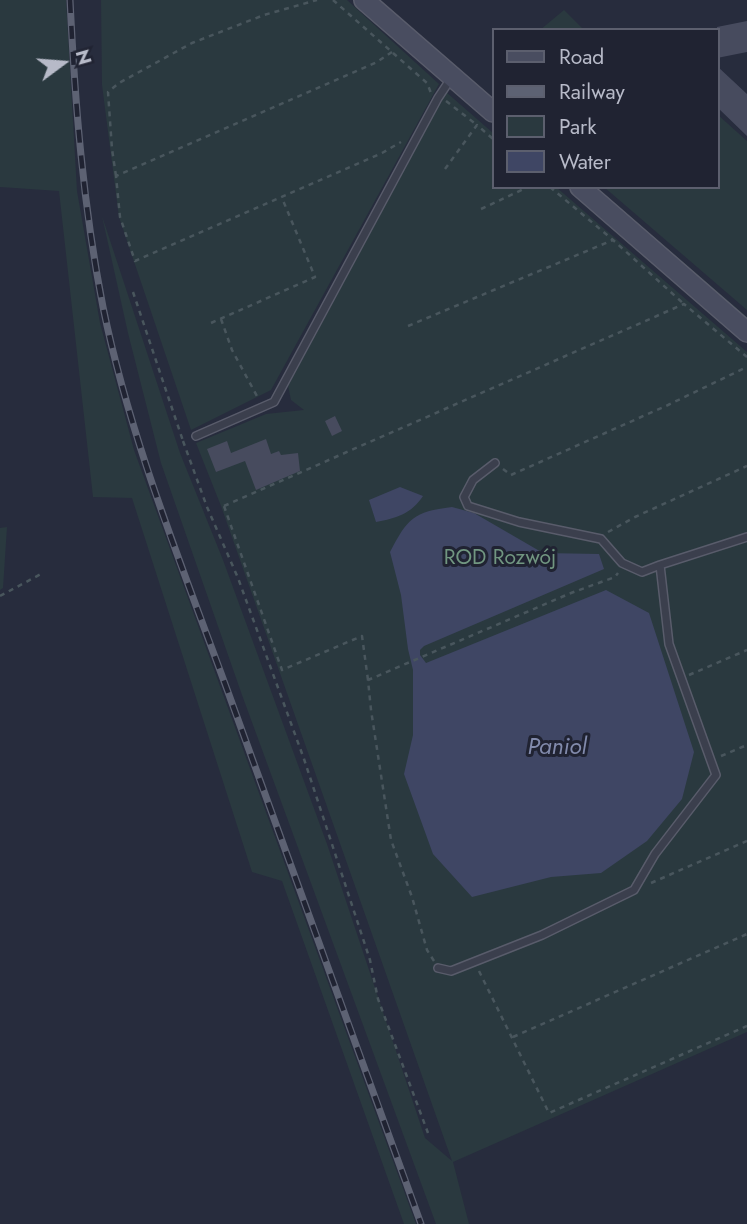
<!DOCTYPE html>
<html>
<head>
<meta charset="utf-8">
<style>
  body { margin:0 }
  #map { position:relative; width:747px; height:1224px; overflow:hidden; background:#272c3d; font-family:Jost,sans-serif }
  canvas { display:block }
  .legend { position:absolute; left:492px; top:28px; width:228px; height:161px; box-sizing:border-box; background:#202332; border:2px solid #5c5f6e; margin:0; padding:9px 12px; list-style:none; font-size:21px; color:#b7bac8 }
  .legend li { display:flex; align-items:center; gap:14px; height:35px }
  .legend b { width:35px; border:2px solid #5c5f6e }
  .north { position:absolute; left:28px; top:28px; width:70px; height:70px; -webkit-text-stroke:5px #202332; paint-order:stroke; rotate:74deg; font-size:19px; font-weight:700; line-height:28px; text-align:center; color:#b7bac8 }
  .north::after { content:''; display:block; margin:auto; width:24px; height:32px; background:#b7bac8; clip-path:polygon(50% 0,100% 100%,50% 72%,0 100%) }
</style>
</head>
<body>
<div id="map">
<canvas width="747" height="1224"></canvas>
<ul class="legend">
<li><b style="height:9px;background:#494d60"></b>Road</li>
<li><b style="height:9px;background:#5d6273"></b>Railway</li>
<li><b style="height:19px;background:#2a393f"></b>Park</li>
<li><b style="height:19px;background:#3f4664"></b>Water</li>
</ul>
<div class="north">N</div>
</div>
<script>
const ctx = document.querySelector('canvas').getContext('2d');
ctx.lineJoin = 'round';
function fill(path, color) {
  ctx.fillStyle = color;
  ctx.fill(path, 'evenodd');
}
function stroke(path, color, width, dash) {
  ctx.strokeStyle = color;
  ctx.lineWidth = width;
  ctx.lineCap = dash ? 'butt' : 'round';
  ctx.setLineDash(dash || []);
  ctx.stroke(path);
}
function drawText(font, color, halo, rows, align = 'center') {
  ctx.font = font + ' Jost,sans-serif';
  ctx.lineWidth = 6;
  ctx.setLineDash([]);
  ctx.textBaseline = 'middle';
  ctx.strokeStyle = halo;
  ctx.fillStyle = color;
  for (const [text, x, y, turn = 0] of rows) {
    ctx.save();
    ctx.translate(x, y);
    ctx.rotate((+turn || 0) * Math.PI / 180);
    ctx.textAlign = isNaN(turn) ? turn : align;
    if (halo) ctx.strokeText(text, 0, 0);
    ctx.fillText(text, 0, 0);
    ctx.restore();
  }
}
fill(new Path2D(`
  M0 0H66L77 191 100 323 134 450 416 1224H404L282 881 252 872 132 498 93 497 59 191 0 187Z
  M101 0H347L439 84 271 390 191 430 119 217 102 85Z
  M564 10 584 30H540Z
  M446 92 493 133V187H556L747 352V1032L453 1162 469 1224H436L242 695 161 463 128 333 102 216 180 453 223 560 327 844 425 1138 452 1161 221 506 196 443 266 414 304 410 291 400 288 386Z
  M717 114 747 141V310L604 187H717Z
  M591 187H596L747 317V322Z
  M7 527 3 588 0 590V528Z`), '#2a393f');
fill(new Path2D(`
  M400 487 423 496C411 514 397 518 376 522L369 500Z
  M452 507 474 513 543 553 599 554 604 569 424 646 420 650V655L426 663 606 590 649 613 694 752 682 799 647 841 601 873 551 877 472 897 433 854 404 774 413 735V670L408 649 401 595 390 552C408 518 413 512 452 507Z`), '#3f4664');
fill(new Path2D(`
  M747 21V52L717 58V27Z
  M717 66 747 94V136L717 107Z
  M335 416 342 431 332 436 325 421Z
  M266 439 271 454 279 451 281 455 298 453 300 471 256 490 245 461 216 472 207 449 227 441 231 453Z`), '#474b5e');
const lane = new Path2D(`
  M196 436 274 402 438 98 452 77
  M495 463 473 480 464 497 468 506 519 522 601 539 622 563 642 572 660 565
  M438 968 451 971 542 935 634 890 655 854 716 775 669 644 660 565 747 537`);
const secondary = new Path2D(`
  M364 0 493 112
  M580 187 747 332`);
stroke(lane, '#595c6b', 10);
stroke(secondary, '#595c6b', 22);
stroke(new Path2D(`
  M333 0 427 83 431 93
  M392 52 377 62 116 176 120 217 135 261 382 153 401 142
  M446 101 477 125
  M445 169 477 125 493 139
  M116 176 112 149 108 92 119 83 192 43 264 15 317 0
  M550 187 613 240
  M481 209 528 187
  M133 292 183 441
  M221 319 232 350 258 398
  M211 323 315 277 282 198
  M408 326 613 240 684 304
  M183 441 207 507 238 578 304 759 370 960 378 999 428 1133
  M503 469 511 475 668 405 747 367
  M224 506 684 304 747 357
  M224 506 282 670 362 636 368 680
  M608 532 635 517 747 466
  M0 596 41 574
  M689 675 747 650
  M721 756 747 745
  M651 883 747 841
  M434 961 427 950 412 897 391 840 371 710 368 680 571 593 615 577 618 573
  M479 971 549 1113 747 1026
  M513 1037 747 934`), '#49565d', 2.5, [5, 5]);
stroke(lane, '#3b3f4d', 7);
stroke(secondary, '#494d60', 19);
const rail = new Path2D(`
  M70 0C75 103 83 205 103 307 130 439 182 566 228 692 292 869 357 1047 421 1224`);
stroke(rail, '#5d6273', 7);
stroke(rail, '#202332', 4.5, [13]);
drawText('21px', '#719681', '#202332', [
  ["ROD Rozwój",500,559]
]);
drawText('italic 23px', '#828bac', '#202332', [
  ["Paniol",557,748]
]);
</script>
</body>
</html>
